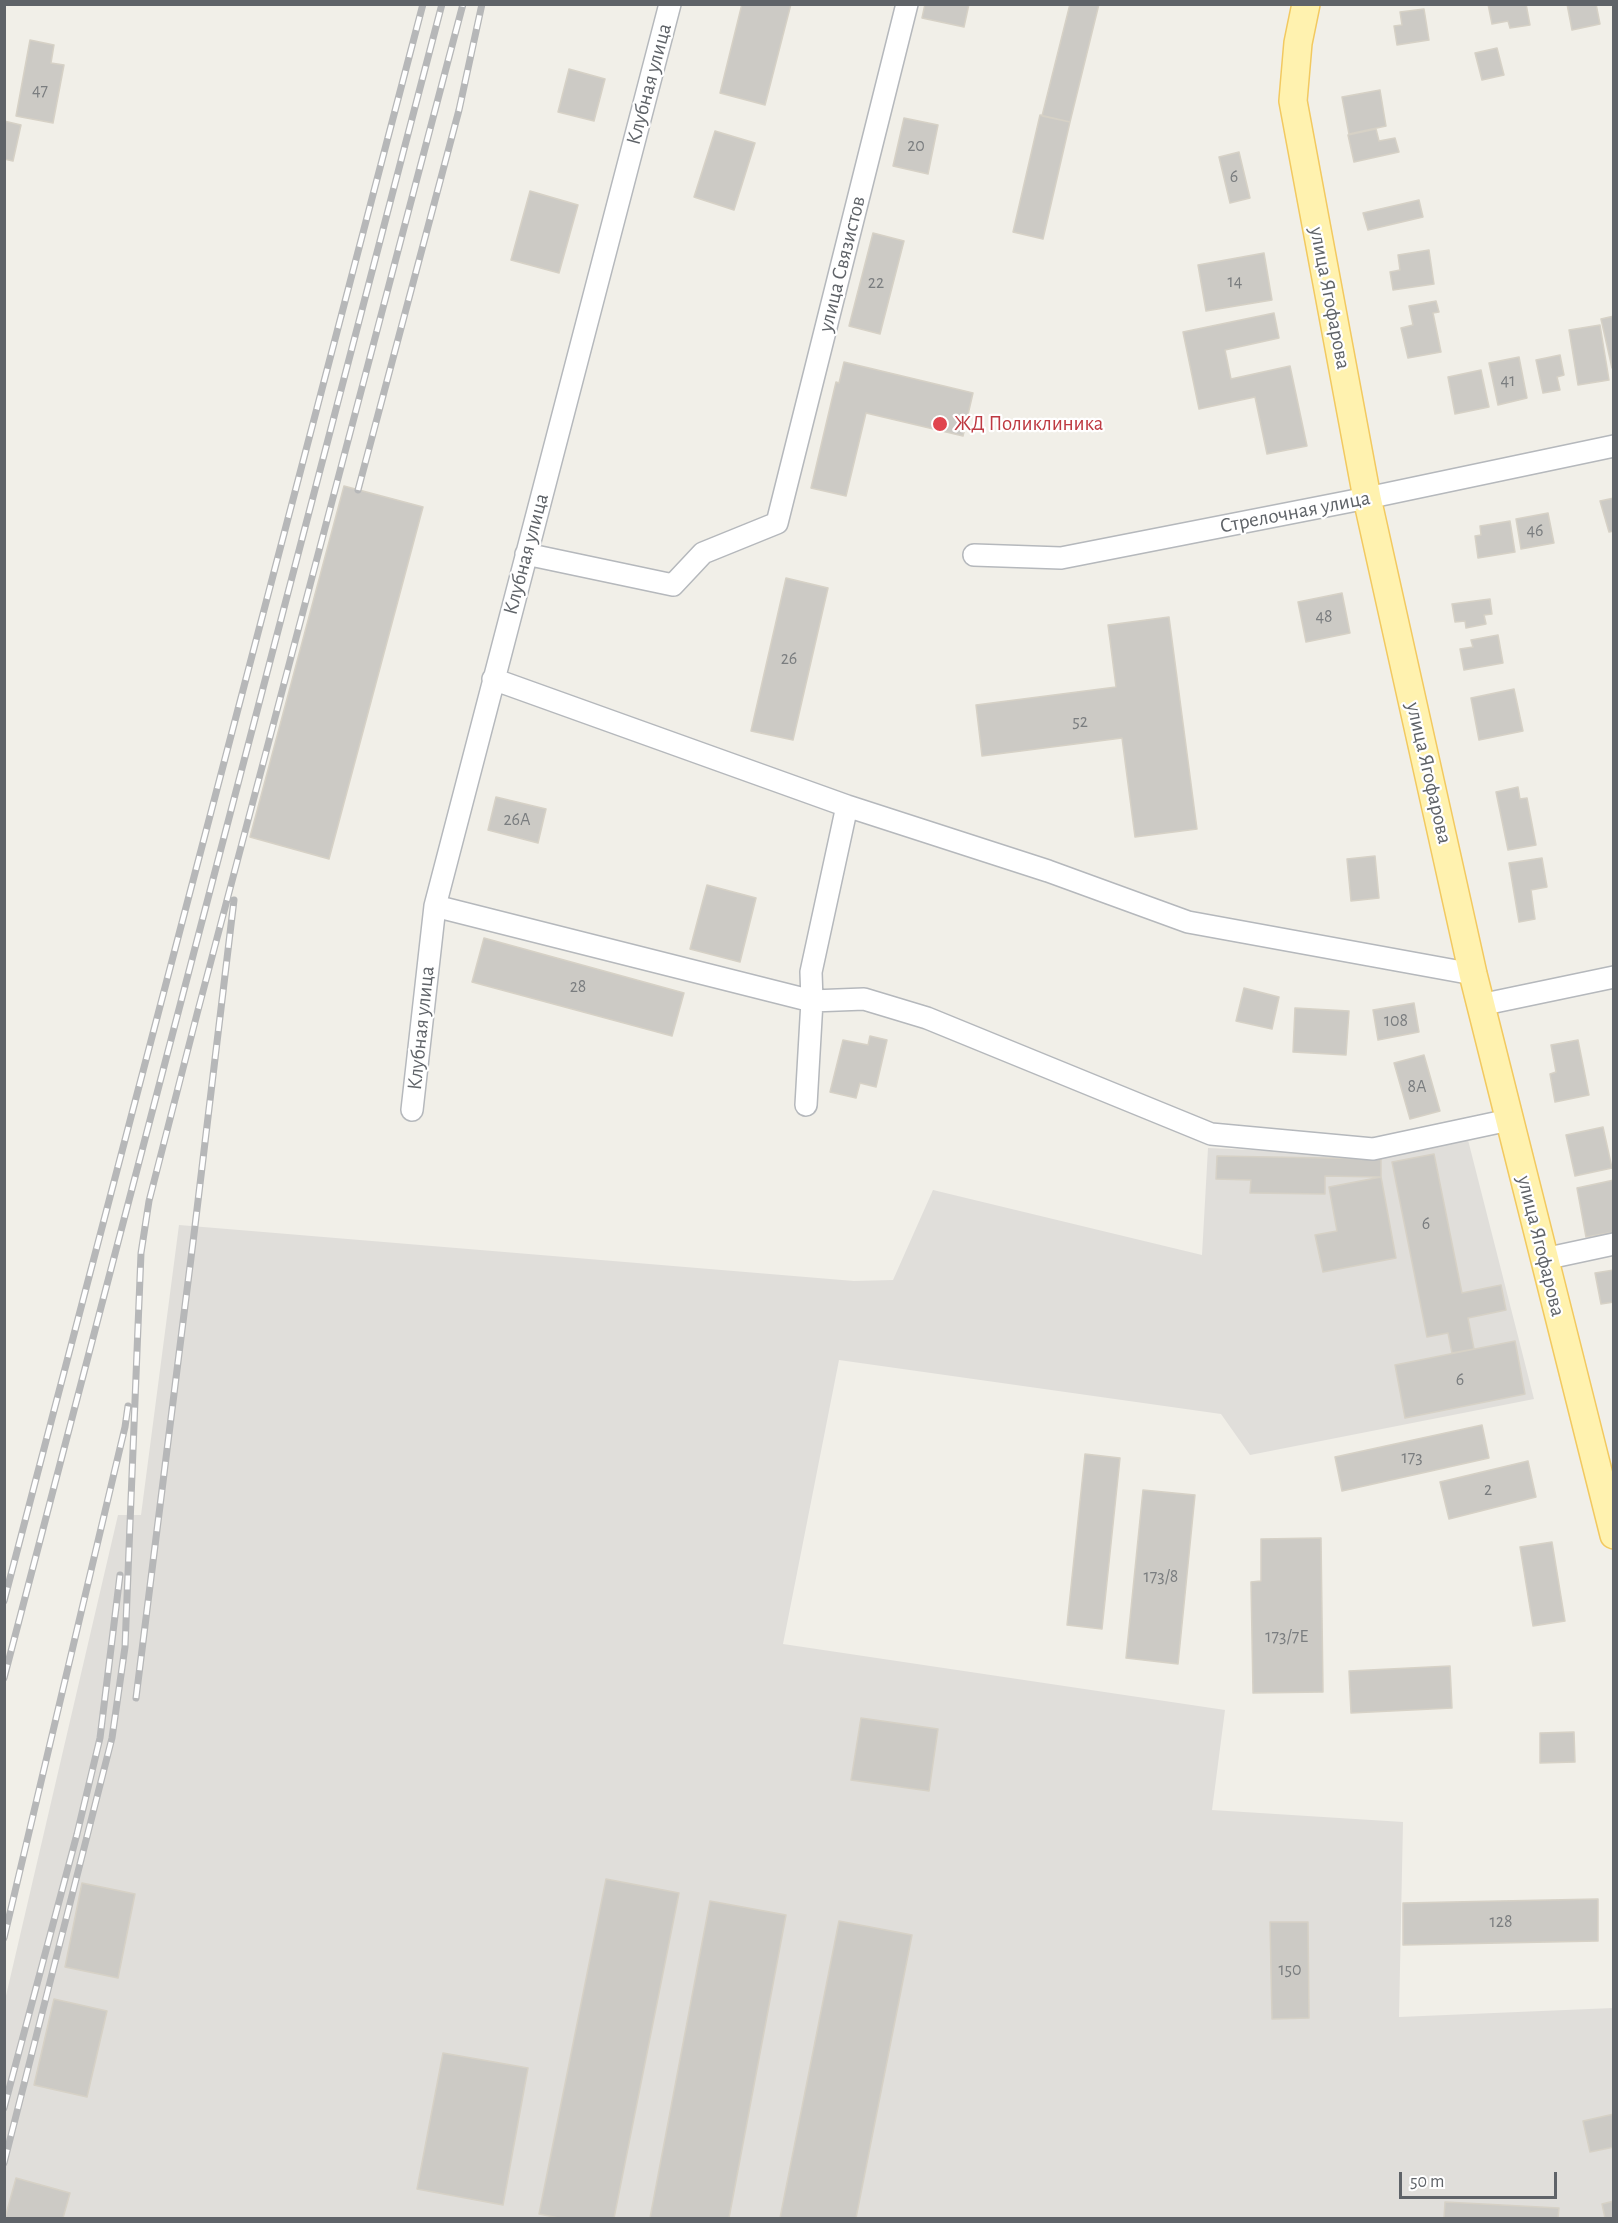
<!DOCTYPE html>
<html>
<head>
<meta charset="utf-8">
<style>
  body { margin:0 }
  #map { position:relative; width:1618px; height:2223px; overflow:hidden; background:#f1efe8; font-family:"Alegreya Sans",sans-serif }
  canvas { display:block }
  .frame { position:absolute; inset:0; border:6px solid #5f6368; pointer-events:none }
  .scale { position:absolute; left:1399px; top:2172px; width:158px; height:27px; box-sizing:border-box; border:3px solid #5f6368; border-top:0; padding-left:8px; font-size:18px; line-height:21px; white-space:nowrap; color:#5f6368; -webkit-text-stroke:4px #fff; paint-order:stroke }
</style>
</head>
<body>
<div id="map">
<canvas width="1618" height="2223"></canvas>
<div class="frame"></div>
<div class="scale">50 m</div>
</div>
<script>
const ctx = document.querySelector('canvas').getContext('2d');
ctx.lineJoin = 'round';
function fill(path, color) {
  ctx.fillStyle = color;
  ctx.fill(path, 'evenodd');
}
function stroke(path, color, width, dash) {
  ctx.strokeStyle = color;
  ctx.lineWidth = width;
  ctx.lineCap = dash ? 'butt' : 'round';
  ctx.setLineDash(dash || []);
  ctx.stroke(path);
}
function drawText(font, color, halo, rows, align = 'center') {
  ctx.font = font + ' "Alegreya Sans",sans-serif';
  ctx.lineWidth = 4.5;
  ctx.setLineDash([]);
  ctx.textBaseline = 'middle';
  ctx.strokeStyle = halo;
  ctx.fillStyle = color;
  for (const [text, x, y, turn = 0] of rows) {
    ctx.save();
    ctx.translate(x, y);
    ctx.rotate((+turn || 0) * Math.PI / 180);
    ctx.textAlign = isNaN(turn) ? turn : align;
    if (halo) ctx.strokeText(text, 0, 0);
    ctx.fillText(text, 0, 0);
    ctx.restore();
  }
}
fill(new Path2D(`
  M1468 1140 1534 1399 1250 1455 1221 1414 839 1360 783 1644 1225 1710 1212 1810 1403 1822 1399 2017 1613 2008V2218H5V2000L118 1515H141L179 1225 854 1281 893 1280 933 1190 1202 1255 1208 1148 1364 1155Z`), '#e0deda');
const building = new Path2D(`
  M742 4H791L765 105 720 93Z
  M925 4H969L964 27 922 18Z
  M1070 4H1099L1070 122 1042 116Z
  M1488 4H1526L1530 25 1510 28 1508 21 1492 24Z
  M1567 4H1596L1600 24 1572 30Z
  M1424 9 1429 40 1397 45 1394 26 1402 25 1400 12Z
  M30 40 54 45 51 63 64 65 53 123 16 116Z
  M1497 48 1504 75 1482 80 1475 53Z
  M569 69 605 79 594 121 558 112Z
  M1380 90 1386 126 1349 134 1342 97Z
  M1040 115 1070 122 1043 239 1013 232Z
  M904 118 938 125 928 174 893 166Z
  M4 121 21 125 13 161 4 159Z
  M1376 129 1379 141 1395 138 1399 152 1354 162 1348 135Z
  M715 131 755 143 734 210 694 197Z
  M1239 152 1250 198 1230 203 1219 157Z
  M530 191 578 205 559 273 511 260Z
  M1419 200 1423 217 1368 230 1363 213Z
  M873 233 904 241 880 334 849 326Z
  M1429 250 1434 284 1393 290 1390 272 1400 270 1398 255Z
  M1264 253 1272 300 1206 311 1198 265Z
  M1436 301 1439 312 1433 313 1441 352 1408 358 1401 328 1413 325 1409 306Z
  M1274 313 1279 338 1225 350 1231 379 1290 366 1307 446 1267 454 1255 397 1199 409 1183 332Z
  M1614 316V367L1612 368 1601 319Z
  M1600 325 1609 380 1578 385 1569 330Z
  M1560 355 1564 375 1557 377 1560 390 1543 393 1536 360Z
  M1519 357 1527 398 1498 405 1489 363Z
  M844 362 973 393 963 436 866 413 846 496 811 488 836 382 839 383Z
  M1481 370 1489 407 1455 414 1448 377Z
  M344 486 423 507 329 859 250 837Z
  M1614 498V531L1609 532 1600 501Z
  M1548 513 1554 543 1521 549 1516 519Z
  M1510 521 1515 552 1478 558 1475 536 1481 535 1480 526Z
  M786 578 828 588 793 740 751 731Z
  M1342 593 1350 633 1306 642 1298 602Z
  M1490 599 1492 614 1484 615 1486 624 1466 628 1465 621 1455 622 1452 604Z
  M1169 617 1197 829 1135 837 1122 738 982 756 976 705 1116 687 1108 625Z
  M1498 635 1503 663 1464 670 1460 649 1473 647 1471 640Z
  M1514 689 1523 731 1479 740 1471 698Z
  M1518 787 1520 799 1527 798 1536 845 1508 850 1496 792Z
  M496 797 546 809 538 843 488 830Z
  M1375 856 1379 898 1351 901 1347 859Z
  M1542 858 1547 887 1531 890 1535 919 1519 922 1509 863Z
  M707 885 756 898 740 962 690 949Z
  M484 938 684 993 672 1036 472 982Z
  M1244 988 1279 997 1272 1029 1236 1021Z
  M1414 1003 1419 1032 1378 1040 1373 1010Z
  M1295 1008 1349 1011 1346 1055 1293 1052Z
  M870 1036 887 1040 876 1087 860 1083 856 1098 830 1092 843 1040 868 1045Z
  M1578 1040 1589 1095 1555 1102 1550 1074 1556 1072 1551 1045Z
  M1424 1055 1440 1111 1410 1119 1394 1063Z
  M1603 1127 1612 1168 1575 1176 1566 1135Z
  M1434 1154 1462 1293 1501 1285 1506 1310 1468 1318 1474 1349 1452 1353 1448 1333 1427 1337 1392 1162Z
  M1217 1156 1381 1159V1177L1325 1176V1194L1250 1193 1251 1180 1216 1179Z
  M1381 1177 1396 1258 1323 1272 1315 1235 1337 1231 1329 1187Z
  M1614 1180V1232L1586 1237 1577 1188Z
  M1614 1270V1302L1601 1304 1595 1273Z
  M1515 1341 1525 1394 1405 1418 1395 1365Z
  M1482 1425 1489 1458 1342 1491 1335 1457Z
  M1085 1454 1120 1458 1102 1629 1067 1625Z
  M1528 1461 1536 1497 1449 1519 1440 1482Z
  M1143 1490 1195 1495 1178 1664 1126 1658Z
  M1321 1538 1323 1692 1253 1693 1251 1582 1261 1581V1539Z
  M1552 1542 1565 1621 1533 1626 1520 1547Z
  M1450 1666 1452 1708 1351 1713 1349 1671Z
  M861 1718 938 1729 929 1791 851 1780Z
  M1574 1732 1575 1762 1540 1763V1733Z
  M606 1879 679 1893 614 2218H559L539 2214Z
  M82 1883 135 1894 118 1978 65 1967Z
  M1598 1899V1941L1403 1945V1903Z
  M710 1901 786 1915 729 2218H650Z
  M839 1921 912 1935 856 2218H780Z
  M1270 1922H1308L1309 2018 1272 2019Z
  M54 1999 107 2011 87 2097 34 2085Z
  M443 2053 528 2068 503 2205 417 2189Z
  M1614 2114V2147L1590 2152 1583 2121Z
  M16 2178 70 2193 63 2218H5Z
  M1614 2201V2218H1605L1602 2204Z
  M1445 2202 1559 2208 1558 2218H1444Z`);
fill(building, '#cccac5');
stroke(building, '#d6d1c6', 1.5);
const minor = new Path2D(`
  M526 554 673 585 703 553 777 523 907 4
  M974 555 1061 558 1367 498 1614 446
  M493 679 847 806 1048 871 1188 922 1473 974
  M435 906 812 1001 864 999 927 1018 1211 1134 1373 1149 1509 1120
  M1480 1005 1614 977
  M806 1105 812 1001 811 972 847 806
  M412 1110 435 906 670 4
  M1544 1259 1614 1244`);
const major = new Path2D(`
  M1306 4 1298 43 1293 101 1367 498 1473 974 1614 1535`);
stroke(minor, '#b5b8bc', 24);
stroke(major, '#f2c960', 30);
stroke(minor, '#fff', 21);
stroke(major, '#fff2af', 27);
const rail = new Path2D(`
  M358 490 459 110 482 4
  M4 1601 423 4
  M4 1678 442 4
  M136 1698 195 1226 234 900
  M4 1938 125 1427 128 1406
  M4 2108 77 1834 100 1738 120 1575
  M4 2163 112 1738 125 1647 141 1253 149 1201 197 1014 463 4`);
stroke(rail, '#b6b7b8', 7);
stroke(rail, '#fff', 4.5, [14]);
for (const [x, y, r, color] of [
  [940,424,8,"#e0444e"]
]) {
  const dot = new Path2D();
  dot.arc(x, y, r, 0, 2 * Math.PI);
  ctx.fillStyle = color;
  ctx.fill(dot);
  stroke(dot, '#fff', 2);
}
drawText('18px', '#7a7d7f', null, [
  ["47",40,91],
  ["20",916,146],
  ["6",1234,177],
  ["14",1235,282],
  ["22",876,283],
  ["41",1508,381],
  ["46",1535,531],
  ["48",1324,617],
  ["26",789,659],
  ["52",1080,722],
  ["26А",517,820],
  ["28",578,987],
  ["108",1396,1021],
  ["8А",1417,1087],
  ["6",1426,1224],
  ["6",1460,1380],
  ["173",1412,1458],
  ["2",1488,1490],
  ["173/8",1161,1577],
  ["173/7Е",1287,1637],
  ["128",1501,1922],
  ["150",1290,1970]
]);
drawText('21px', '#5f6368', '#fff', [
  ["Клубная улица",649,84,-75],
  ["улица Связистов",842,264,-76],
  ["улица Ягофарова",1330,298,79],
  ["Стрелочная улица",1295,512,-11],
  ["Клубная улица",526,554,-75],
  ["улица Ягофарова",1429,773,77],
  ["Клубная улица",421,1028,-84],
  ["улица Ягофарова",1541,1246,76]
]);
drawText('21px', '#be3a42', '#fff', [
  ["ЖД Поликлиника",954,424]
], 'left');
</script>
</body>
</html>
